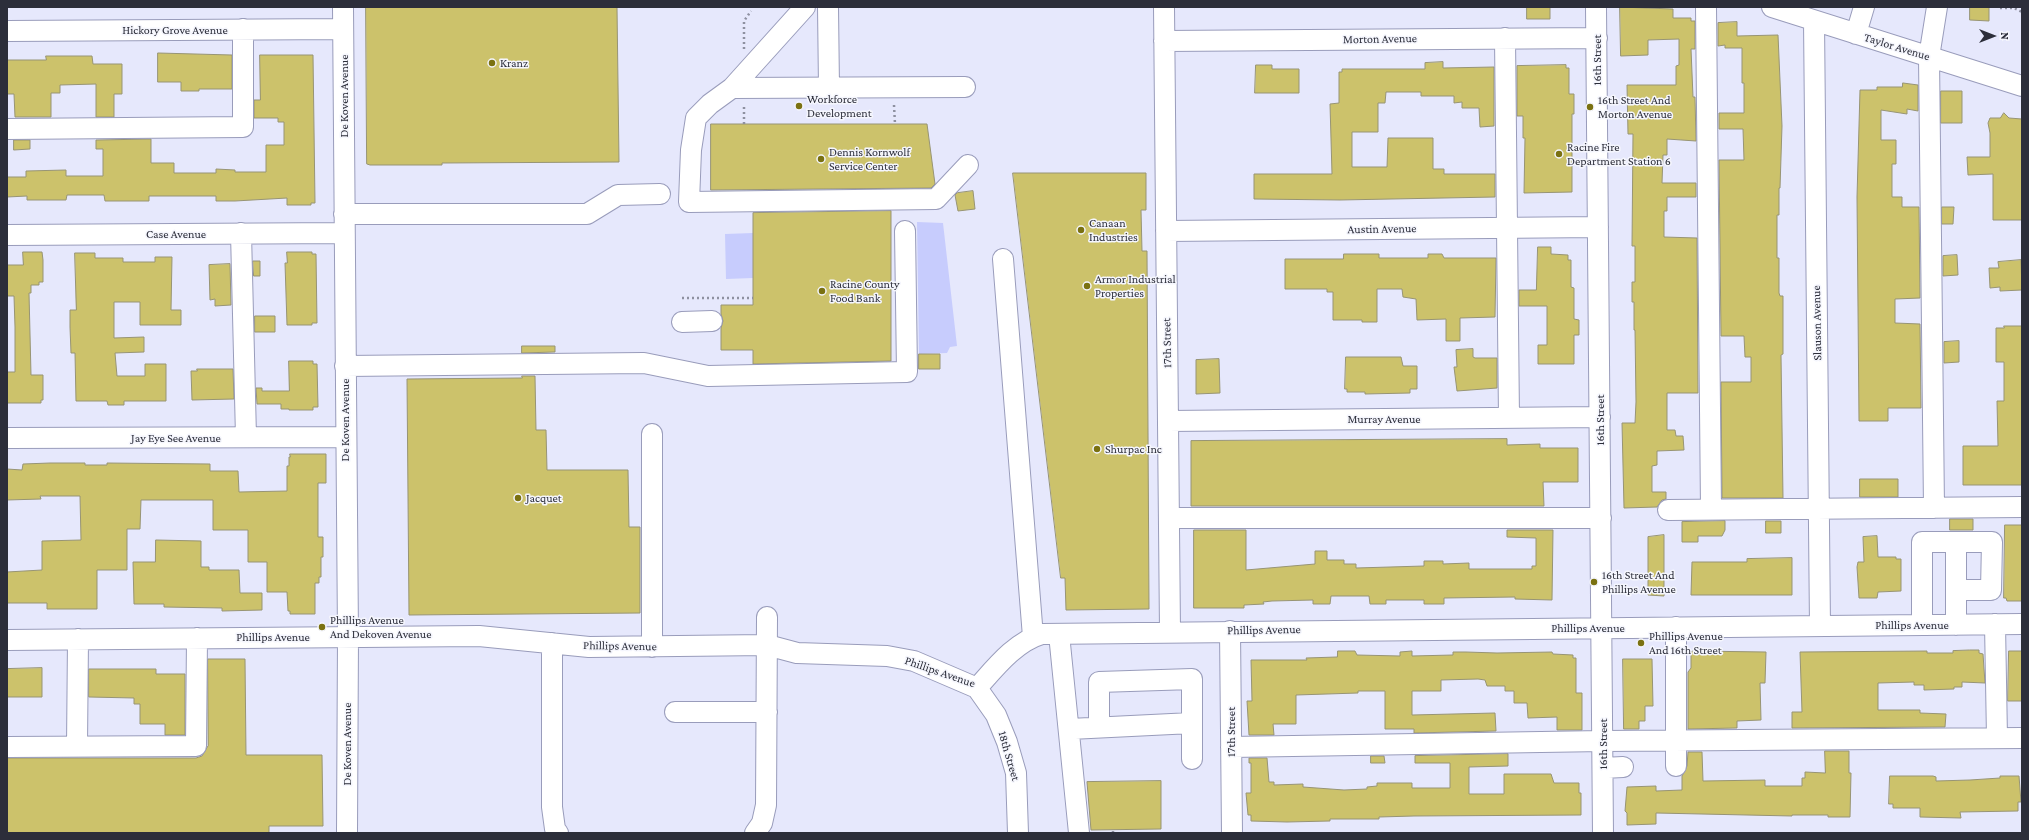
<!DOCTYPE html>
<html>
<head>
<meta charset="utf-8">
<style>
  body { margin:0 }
  #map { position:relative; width:2029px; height:840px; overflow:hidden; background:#e6e8fc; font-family:"Crimson Pro",serif }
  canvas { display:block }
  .frame { position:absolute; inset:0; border:8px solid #2c2e3a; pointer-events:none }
  .north { position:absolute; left:1973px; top:16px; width:40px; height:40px; -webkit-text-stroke:3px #f5f6fd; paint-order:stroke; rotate:90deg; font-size:11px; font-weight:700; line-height:16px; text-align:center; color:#2c2e3a }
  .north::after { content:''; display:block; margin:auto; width:14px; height:18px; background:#2c2e3a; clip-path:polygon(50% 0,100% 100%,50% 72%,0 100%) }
</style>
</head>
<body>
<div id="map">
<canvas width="2029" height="840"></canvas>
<div class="frame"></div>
<div class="north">N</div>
</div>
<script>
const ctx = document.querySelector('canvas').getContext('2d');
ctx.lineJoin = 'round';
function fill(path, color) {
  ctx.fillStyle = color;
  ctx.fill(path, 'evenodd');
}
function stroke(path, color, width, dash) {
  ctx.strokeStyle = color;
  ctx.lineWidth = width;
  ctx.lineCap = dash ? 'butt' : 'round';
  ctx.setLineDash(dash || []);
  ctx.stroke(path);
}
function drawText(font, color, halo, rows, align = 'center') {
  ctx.font = font + ' "Crimson Pro",serif';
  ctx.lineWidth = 3;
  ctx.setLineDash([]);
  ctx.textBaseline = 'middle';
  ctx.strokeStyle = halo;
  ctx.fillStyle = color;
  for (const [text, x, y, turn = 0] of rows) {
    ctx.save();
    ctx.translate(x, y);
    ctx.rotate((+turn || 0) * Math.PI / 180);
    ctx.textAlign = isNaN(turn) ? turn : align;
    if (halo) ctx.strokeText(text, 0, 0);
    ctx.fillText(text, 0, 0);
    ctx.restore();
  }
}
fill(new Path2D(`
  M917 222 943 223 957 346 950 347 947 353 919 354Z
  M753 233V278L726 279 725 234Z`), '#c7ccfd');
const building = new Path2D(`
  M366 7H617L619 162 442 163V165H370L367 164Z
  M1527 7H1550V19H1527Z
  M1620 7 1673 9V18H1691V21H1695V49H1691L1693 97H1695L1696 141 1667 139V155H1663L1662 183H1696V197H1667V211H1664V237L1697 238 1698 393H1667V430H1675L1676 436H1683L1684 450 1657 451V465L1652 466V492H1666V499L1662 500 1657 507 1624 508 1622 423H1635L1636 402 1635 330H1634V302H1632V282H1635V246H1632L1633 134H1628L1627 85H1676V66L1679 65V39L1648 40V55L1621 56Z
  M1970 7H1989V21L1970 20Z
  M1737 22V36L1778 35 1782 126 1780 188H1779V215H1777V258H1779V293L1780 296H1783V354L1781 355 1783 498H1722L1721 382H1751V357H1745L1744 336H1721L1719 160H1744L1743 129H1719V113H1744V83H1742V48H1725V45L1718 46V23Z
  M158 53 232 55V89H199V91H181V82H158Z
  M260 55H313L315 203H311V205H287V198L235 201H216V196H149V201H105L104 195H67L66 200H27V196L7 197V177H26V171L66 170V176H103V149H96V140L151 139V163H174V173H216V169L235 170V172H266V145H284V122H278V118H254V100H260Z
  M46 56H92L93 64H122V94H114V117H96V84L60 85V93H51V117H15L14 94H7V60H46Z
  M1443 62V68L1494 67V126L1480 127 1479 108H1462V102L1454 103V96H1421V92H1386L1385 103H1378V132H1352V167H1387L1388 138H1433V169H1444V174H1495V197L1340 200 1254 199V174H1332L1330 104 1339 103V72H1342V69H1425V63Z
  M1256 65H1272V69H1299V93H1255Z
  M1566 65V68H1569V94H1574V114H1572V192L1524 193 1525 138H1523V116H1517V66Z
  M1903 83 1918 85V111L1907 109V114L1881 110V140H1896V164H1892V197H1902V207H1919L1920 298 1895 299V323L1920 324 1921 408H1888V421H1859L1857 197 1860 90H1877V87H1902Z
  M1941 91H1962V123H1941Z
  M2004 113 2009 118 2022 119V220H1993V174L1968 175 1967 157H1990V133L1988 123 1990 118H2000Z
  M711 124H927L935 184 931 188 711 190Z
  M14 140H30V149L14 150Z
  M1013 173H1146V210H1141L1142 251H1147L1149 609 1066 610 1065 578H1061Z
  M973 191 975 209 958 211 955 195 957 193Z
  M1942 207H1954L1953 224H1942Z
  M891 211V361L753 364V350H721V328L723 321 721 314V305H753V213Z
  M1538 247H1551V254L1568 255V260H1571V287L1574 288V319L1579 320V335H1574V364H1538V345H1547V306H1519V290H1536Z
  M23 252H42L43 260V282H39V285H31V293H29L31 375H43V400H41V403H7V372H15V327L14 296H7V265H23Z
  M287 252H312V254H316L317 323H312V325H287L285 263H287Z
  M75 253H95V258H123V262H155V257H172L171 310H181V325H140V302H114V338L144 337V352L115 353 117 376H145V364H166V401H124V405H108L107 401H76L75 353H71L70 327V310H76Z
  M1344 254H1379V258H1428V254H1442L1444 258H1496L1495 317 1460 318V341H1446V319L1417 320 1416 299 1403 297 1402 289H1377V322H1362V320H1333V292H1327V289H1285V259H1343Z
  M1957 255 1958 275 1943 276V256Z
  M2021 260 2022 290 2000 291V287L1990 288 1989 268H1999L1998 262Z
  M253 261H260V276H254Z
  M230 264 231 305 215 306V299L210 300 209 265Z
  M255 316H275V332H255Z
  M2004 326H2022V485H1963V446H1998L1997 401H2004V362H1996V328H2004Z
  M1959 341V362L1944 363V342Z
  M522 346H555V352L522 353Z
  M1473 349V357L1475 358H1497V388L1457 391 1454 367H1457L1456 350Z
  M919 354H940V369H919Z
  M1346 357H1401L1403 366H1417V389H1410V393L1365 394V392H1347V389H1345Z
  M1219 359 1220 393 1196 394V360Z
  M289 361H313V364H317L318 407H313V410H289V409H281V404H257L256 388H262V391H289Z
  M197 369H233L234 399 192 400 191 371H197Z
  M522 376H535L536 430H546L547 470H628L629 527H640V613L409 615 407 379 522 378Z
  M1507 439V445L1540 444V448H1578V482H1543L1544 506H1191V441Z
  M290 454H326V483H318V537H323V557H321V577H319V583H315V614H290V611H288L287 592H267V562H248V530H213V500H141L140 529H127V570H97V609H47V603H7V572L42 570V541L81 540 80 496H40L41 499 7 500V469L22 470 23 464 50 463H85V465H107V463L210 464V471H238L239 492 287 491V466H289V457H290Z
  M1860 479H1898V497H1860Z
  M1950 519H1973V530H1950Z
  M1725 521V530L1722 536H1698V542H1682V522Z
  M1766 521H1781V533H1766Z
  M2005 525H2022V601H2007L2006 598H2004Z
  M1194 530H1246V570L1315 564V551H1327V560H1344V564H1356V568L1424 566V561H1443V564L1469 563V569H1532V566H1536V538L1507 537V530H1553L1552 600 1515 599V597L1444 598V604H1424V600H1386V604H1370L1369 596H1331L1330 604H1313V600L1272 601 1263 602 1264 604 1244 605V608H1194Z
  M1664 535V596L1648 595V537Z
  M1877 536 1878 557H1896V559H1901V591L1878 592 1877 598H1859L1857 567 1858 562H1864L1863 537Z
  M156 540 201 541V567H209V570H239L240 593H262V610L222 611V608L164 607V604H134L133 562H155Z
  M1792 558V595H1691L1692 562H1747V559Z
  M1970 650H1979V653L1983 654 1985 683 1962 682V687H1954V689L1924 690V685H1914V682L1878 683V710H1920V713L1946 714 1945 727 1792 728V712H1802L1800 652 1927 651V653H1953V651Z
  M1338 651H1355L1357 655 1400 656V652L1412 651V656L1453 655V652H1466L1497 653 1552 652 1553 654 1573 655V658H1576V693H1582V730H1557V717L1528 718 1527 703H1514V691H1505V686H1487L1485 680 1478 679 1441 680V691H1412V715L1495 713 1496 731 1414 733V729H1385V691H1358V693L1296 695V724H1273L1274 735H1249L1247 701H1252L1251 660H1307L1306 658 1337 657Z
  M1694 651 1766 652 1765 683H1760L1761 720 1737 721V728L1688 729V672L1691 668V652Z
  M2009 651H2022V701H2008Z
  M208 659H245L246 755H322L323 826H269V833H7V758H196L202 756 208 746Z
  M1623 659H1652L1653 706H1645V721H1639V729H1624Z
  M42 668V697H7V669Z
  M89 669H156V674H185V735H165V724H140V704H134V698L89 697Z
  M1825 751H1849V773H1851L1850 817H1828V815H1792V816L1656 813V824L1627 825V813L1625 811 1627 787 1656 786V791L1682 790V776L1687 766 1688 752H1702L1703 781 1765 780V786H1802V778H1805V772L1825 773Z
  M1508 754V766L1469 767V794H1504V774H1551L1554 783H1579V793H1581V815L1414 816 1379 817V819H1330V821L1287 822 1251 821V815H1248L1246 793H1251V763H1249V758H1267L1269 782H1274V785L1303 784V787L1344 790 1367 789V787L1377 786V783H1412V788H1450V763H1415V756Z
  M1371 756H1384L1385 763H1371Z
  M1890 776H1933L1936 777V781L1970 780 2000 778V776H2019L2021 802H2018V811L1960 812 1961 818 1920 817V808H1893V804H1889Z
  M1161 781V829L1091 830 1087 782Z`);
fill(building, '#ccc26b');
stroke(building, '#979474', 1);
const minor = new Path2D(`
  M343 7 348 637 347 833
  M805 7 732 88 710 104 696 118 691 150 689 202 936 199 968 165
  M828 7 829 88
  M1164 7 1170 631
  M1596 7 1603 833
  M1706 7 1711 509
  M1772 7 2022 86
  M1814 21 1820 626
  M7 31 343 29
  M1856 34 1864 7
  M1505 38 1509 418
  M1164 41 1597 38
  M732 88 965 87
  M7 129 243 127V29
  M344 214H587L618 195 660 194
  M1166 231 1598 227
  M241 233 246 437
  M7 235 344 233
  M1003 259 1033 637
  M682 322 712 321
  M345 366 644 363 708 376 907 372 905 231
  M1168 421 1600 417
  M7 438 345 437
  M1934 508 1929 57 1937 7
  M1668 510 2022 507
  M1169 518H1601
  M1956 542H1992L1991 590H1956
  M1995 624 1997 738
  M1922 625V542H1956V625
  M1676 627V766
  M1230 631 1232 833
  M1059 634 1079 833
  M7 640 479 636 589 647 767 645 797 653 887 656 914 661 977 688
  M552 643V807L555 829 558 833
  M652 647V434
  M977 688C995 668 1015 642 1042 634L2022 624
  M977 688 996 715 1007 742 1016 773 1018 833
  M675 712H767
  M1192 723V759
  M1070 729 1192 723V679L1099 682V727
  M77 746 78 639
  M7 747 196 746 197 638
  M1231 747 1603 741 2022 738
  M1603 768 1623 767
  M755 833 762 823 766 805 767 617`);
stroke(minor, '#999cbb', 22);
stroke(new Path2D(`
  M2000 8H2014L2022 12
  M744 49V21L751 11
  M894 105 895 124
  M744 124V106
  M682 298H753
  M1113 833V830`), '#8e90a0', 2.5, [2, 3]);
stroke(minor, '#fff', 20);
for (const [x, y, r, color] of [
  [492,63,4,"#7a7111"],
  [799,106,4,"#7a7111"],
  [1590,107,4,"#7a7111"],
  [1559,154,4,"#7a7111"],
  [821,159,4,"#7a7111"],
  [1081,230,4,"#7a7111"],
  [1087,286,4,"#7a7111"],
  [822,291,4,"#7a7111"],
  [1097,449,4,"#7a7111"],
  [518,498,4,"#7a7111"],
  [1594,582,4,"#7a7111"],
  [322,627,4,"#7a7111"],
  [1641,643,4,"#7a7111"]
]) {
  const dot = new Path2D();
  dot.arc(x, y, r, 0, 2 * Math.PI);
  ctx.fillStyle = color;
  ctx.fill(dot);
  stroke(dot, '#f5f6fd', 1.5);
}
drawText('12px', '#2c2e3a', '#f5f6fd', [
  ["Hickory Grove Avenue",175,30],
  ["Morton Avenue",1380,39,-1],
  ["Taylor Avenue",1897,47,17],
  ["16th Street",1597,60,-90],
  ["De Koven Avenue",344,96,-90],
  ["Austin Avenue",1382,229,-1],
  ["Case Avenue",176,234],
  ["Slauson Avenue",1817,323,-91],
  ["17th Street",1167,343,-91],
  ["Murray Avenue",1384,419],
  ["De Koven Avenue",345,420,-90],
  ["16th Street",1600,420,-90],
  ["Jay Eye See Avenue",176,438],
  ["Phillips Avenue",1912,625],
  ["Phillips Avenue",1588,628],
  ["Phillips Avenue",1264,630,-1],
  ["Phillips Avenue",273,637],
  ["Phillips Avenue",620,646,1],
  ["Phillips Avenue",940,672,19],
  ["17th Street",1231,732,-90],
  ["De Koven Avenue",347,744,-90],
  ["16th Street",1603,744,-90],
  ["18th Street",1009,756,74]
]);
drawText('12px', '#2c2e3a', '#f5f6fd', [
  ["Kranz",500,63],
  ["Workforce",807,99],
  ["Development",807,113],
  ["16th Street And",1598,100],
  ["Morton Avenue",1598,114],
  ["Racine Fire",1567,147],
  ["Department Station 6",1567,161],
  ["Dennis Kornwolf",829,152],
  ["Service Center",829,166],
  ["Canaan",1089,223],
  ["Industries",1089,237],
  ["Armor Industrial",1095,279],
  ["Properties",1095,293],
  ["Racine County",830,284],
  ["Food Bank",830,298],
  ["Shurpac Inc",1105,449],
  ["Jacquet",526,498],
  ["16th Street And",1602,575],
  ["Phillips Avenue",1602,589],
  ["Phillips Avenue",330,620],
  ["And Dekoven Avenue",330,634],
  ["Phillips Avenue",1649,636],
  ["And 16th Street",1649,650]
], 'left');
</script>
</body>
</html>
